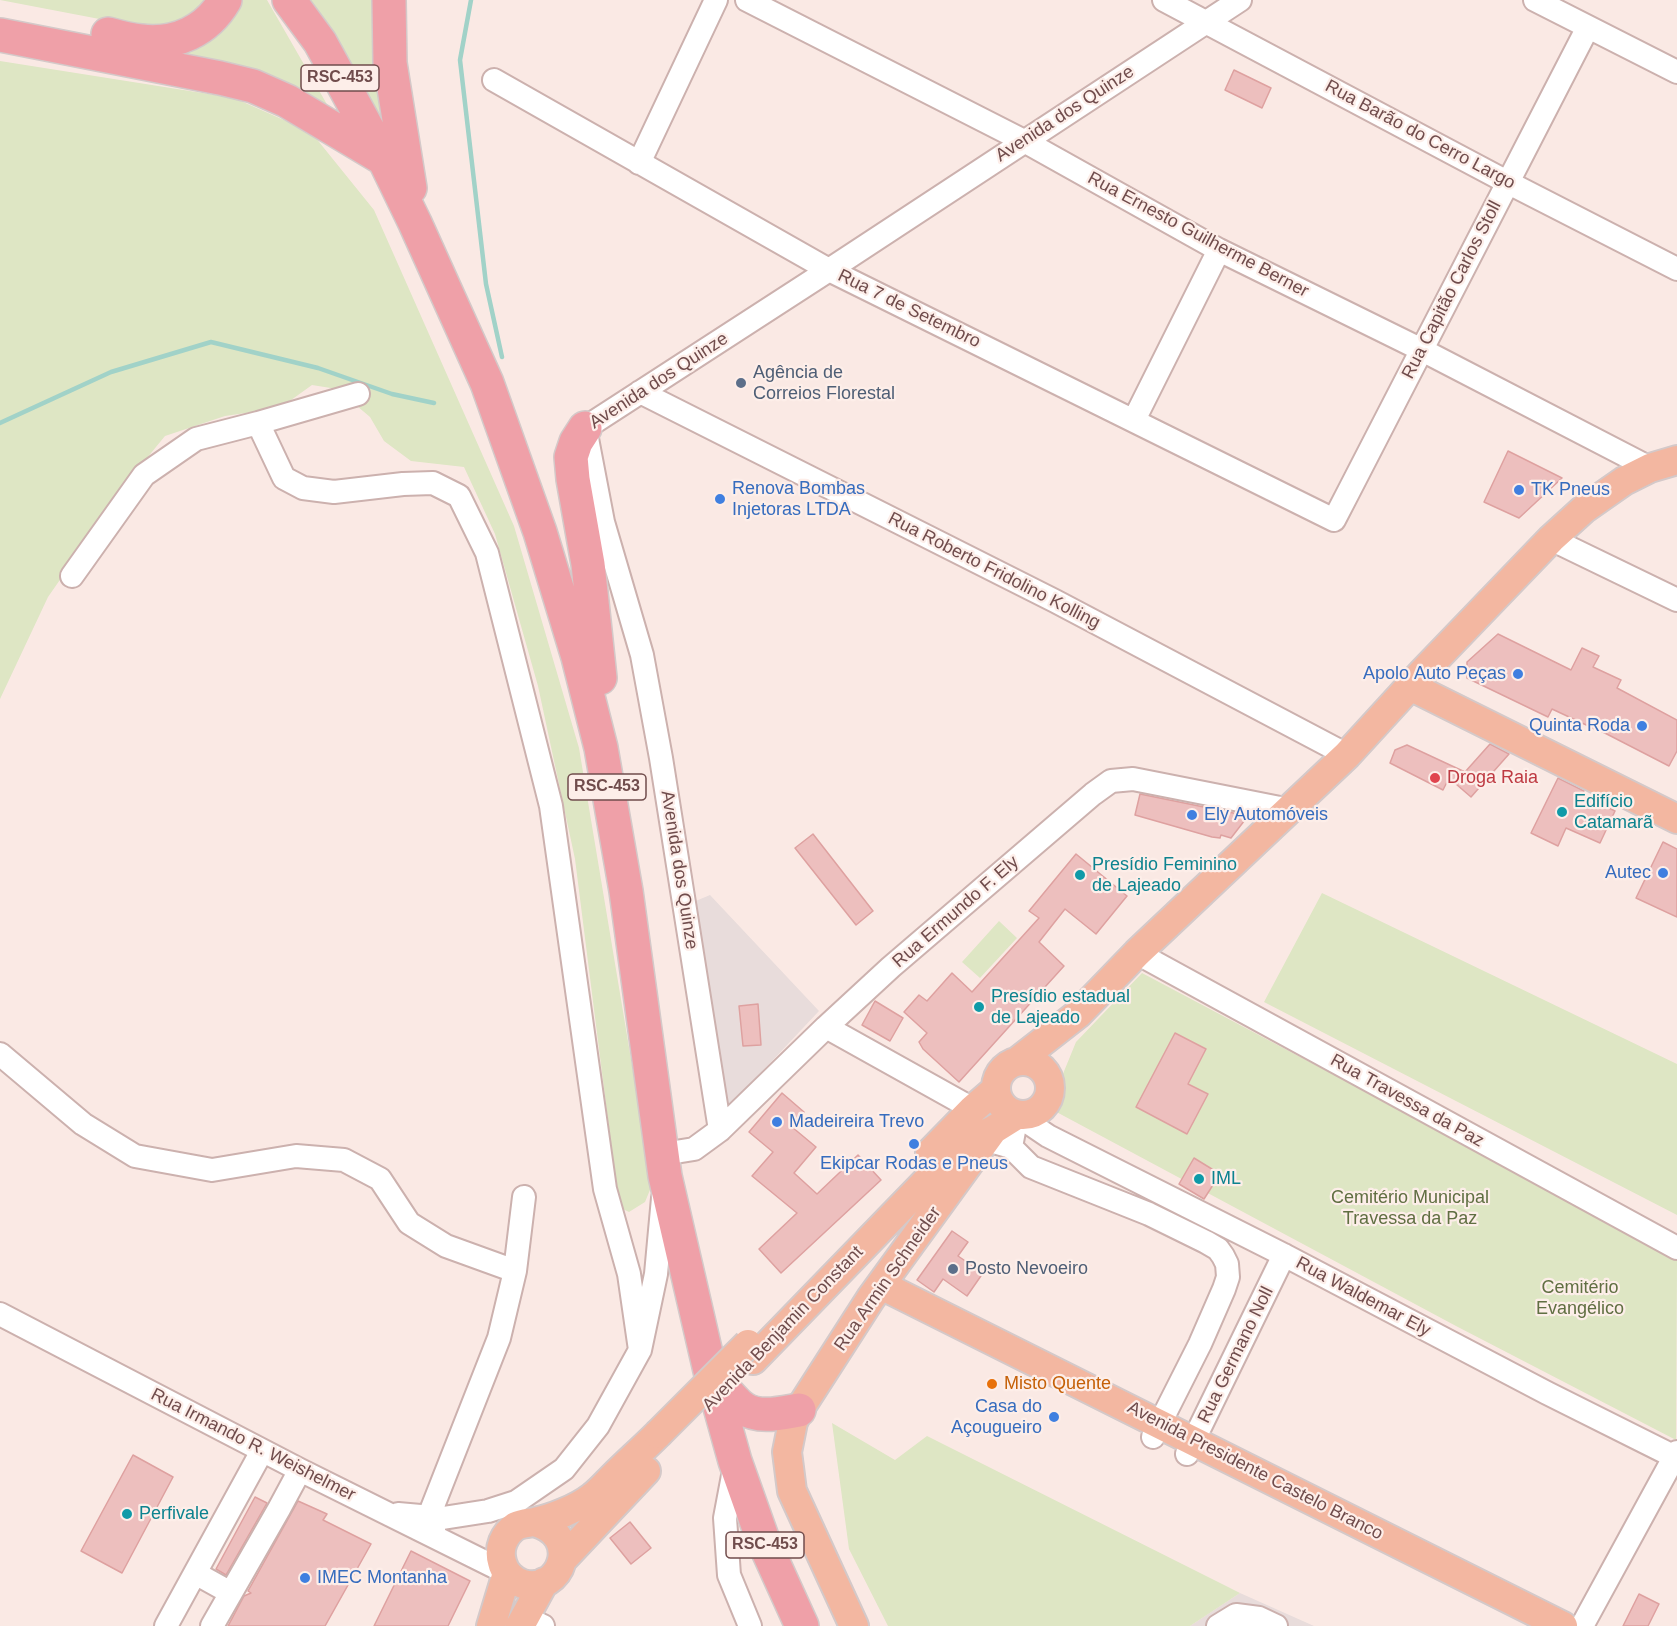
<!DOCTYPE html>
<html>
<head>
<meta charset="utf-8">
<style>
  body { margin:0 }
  canvas { display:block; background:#fae9e4 }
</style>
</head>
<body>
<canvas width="1677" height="1626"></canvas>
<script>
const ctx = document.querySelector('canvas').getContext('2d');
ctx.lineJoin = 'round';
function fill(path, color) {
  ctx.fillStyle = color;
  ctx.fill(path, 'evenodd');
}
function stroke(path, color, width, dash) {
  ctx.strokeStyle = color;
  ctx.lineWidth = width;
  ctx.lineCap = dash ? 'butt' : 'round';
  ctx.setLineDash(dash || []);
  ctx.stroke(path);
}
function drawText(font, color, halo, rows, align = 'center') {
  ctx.font = font + ' Arial,sans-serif';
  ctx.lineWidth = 4.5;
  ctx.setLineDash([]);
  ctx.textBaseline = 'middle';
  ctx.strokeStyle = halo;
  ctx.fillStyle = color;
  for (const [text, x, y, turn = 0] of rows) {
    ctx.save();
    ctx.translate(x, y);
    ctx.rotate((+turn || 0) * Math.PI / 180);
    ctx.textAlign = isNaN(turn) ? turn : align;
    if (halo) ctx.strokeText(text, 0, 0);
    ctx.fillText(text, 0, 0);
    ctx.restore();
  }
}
fill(new Path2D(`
  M710 895 819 1011 724 1112 691 903Z
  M1240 1593 1314 1626H1190Z`), '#e8dcdb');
fill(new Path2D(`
  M0 0H214L203 14 157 30Z
  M238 0H267L340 127 154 48Z
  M300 0H380L393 158Z
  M0 61 234 98 311 132 374 210 514 526 579 748 652 1185 645 1202 629 1212 619 1207 575 859 538 686 495 534 464 467 411 461 384 441 370 417 337 389 312 385 280 408 225 416 165 436 133 475 48 597 0 699Z
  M1322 893 1677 1064V1215L1264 1002Z
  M999 921 1017 938 980 978 962 962Z
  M1142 973 1532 1180 1677 1260 1676 1440 1456 1326 1049 1108 1076 1042Z
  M832 1423 895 1460 927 1436 1240 1593 1190 1626H888L849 1549Z`), '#dee6c4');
stroke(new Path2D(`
  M471 0 460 60 486 284 502 357
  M0 423 111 372 211 342 318 368 392 394 434 403`), '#a1d2c8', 4.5);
const building = new Path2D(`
  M1234 70 1271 88 1262 108 1225 90Z
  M1508 451 1562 478 1519 518 1484 502Z
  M1498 634 1571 670 1582 648 1599 656 1593 667 1621 680 1617 688 1677 720V751L1669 766 1597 729V730L1552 709 1548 717 1467 678V662Z
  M1490 744 1509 754 1471 797 1449 778 1443 790 1390 763 1395 750 1407 745 1465 772Z
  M1558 778 1584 791 1582 795 1615 811 1600 843 1566 828 1558 846 1531 833Z
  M1140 794 1248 816 1231 838 1221 835 1220 838 1212 837 1135 815Z
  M813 834 873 911 856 925 795 848Z
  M1663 842 1677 849V917L1636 898Z
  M1076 854 1127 896 1096 934 1065 909 1039 942 1064 966 959 1082 923 1049 919 1042 927 1033 904 1012 919 995 927 1001 952 973 972 992 1039 918 1029 911Z
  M875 1001 903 1018 890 1041 862 1025Z
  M758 1004 761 1045 743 1046 739 1006Z
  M1175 1033 1206 1049 1188 1084 1208 1094 1187 1134 1136 1107Z
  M782 1093 804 1112 792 1127 816 1147 794 1173 817 1194 858 1155 881 1180 781 1273 759 1249 797 1213 752 1176 773 1152 749 1132Z
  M1194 1158 1220 1174 1204 1199 1179 1184Z
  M952 1231 968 1242 958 1256 983 1273 967 1296 943 1279 934 1292 917 1280Z
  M133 1455 173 1477 122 1573 81 1551Z
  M255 1497 267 1503 226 1575 216 1569Z
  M298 1501 327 1514 323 1520 371 1544 325 1626H228L244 1596 251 1593 248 1591Z
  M630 1522 651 1548 631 1564 610 1538Z
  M411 1551 470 1581 448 1626H374Z
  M1639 1594 1659 1604 1648 1626H1623Z`);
fill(building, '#edbfbe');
stroke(building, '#dea1a0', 1.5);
const minor = new Path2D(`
  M747 0 1024 141 1219 250 1422 350 1650 468
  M1164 0 1507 182 1677 269
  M1535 0 1677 72
  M494 80 829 270 1334 520C1419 356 1502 191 1588 27
  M639 163 716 0
  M640 392 1055 601 1347 755
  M1134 420 1219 250
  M258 423 284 478 303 488 334 492 403 484 433 483 459 496 487 553 551 806 605 1189 629 1274 640 1350
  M1551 539 1677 600
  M72 576 144 475 196 439 258 423 358 394
  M1137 953 1677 1248
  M826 1027 973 1109
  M0 1054 83 1124 135 1156 212 1170 296 1156 344 1160 380 1179 409 1223 446 1246 515 1271
  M720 1130 661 758 642 655 603 522 585 428 829 270 1240 0
  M997 1143 1011 1147 1031 1167 1149 1214 1206 1242 1218 1249 1223 1256 1227 1264 1228 1277 1224 1289 1200 1344 1153 1437
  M1011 1147 1017 1115 1048 1136 1284 1255 1547 1393 1677 1458
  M663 1154 694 1149 720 1130 826 1027 891 967 1093 794 1111 781 1133 779 1290 810
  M0 1314 300 1470 507 1573
  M1187 1454 1284 1255
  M735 1465 725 1518 729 1575 750 1626
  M398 1514 443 1518 488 1511 516 1502 564 1469 598 1426 640 1350 656 1274 663 1198
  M434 1530 429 1516 499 1338 515 1271 524 1197
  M195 1573 231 1593
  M524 1617 543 1626
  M166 1626 262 1451
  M212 1626 279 1509 300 1470
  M1218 1626 1236 1615 1259 1618 1276 1626
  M1582 1626 1677 1452`);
const major = new Path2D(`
  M1410 686 1677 819
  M1019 1060 1078 1014 1137 953 1347 755 1423 672 1551 539 1584 509 1624 481 1650 468 1677 460
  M996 1088a27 27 0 1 1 54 0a27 27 0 1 1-54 0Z
  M930 1153 973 1109 995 1090
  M881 1285 1563 1626
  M753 1360 949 1158 968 1142 993 1130 1017 1115
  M534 1522C584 1535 561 1595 523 1584 513 1581 504 1572 502 1562 498 1548 504 1534 516 1526 522 1523 527 1523 534 1522 551 1519 578 1508 592 1497 599 1492 606 1484 612 1478 627 1463 643 1449 658 1434
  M563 1559 646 1471
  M491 1626 507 1573
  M520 1626 544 1582
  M854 1626 792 1491 787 1452 793 1422 799 1410 871 1298 993 1130`);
const highway = new Path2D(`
  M289 0 320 42 384 159 415 223 487 383 540 532 578 657 601 748 626 891 665 1176 711 1375 735 1461 763 1540 802 1626
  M389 0 390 63 410 188
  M108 34C119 37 130 40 141 41 176 45 207 31 225 0
  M0 35 220 78 253 86 287 101 384 159
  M585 428 576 442 571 457 573 479 588 564 600 678
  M714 1378C721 1385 735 1403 743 1408 759 1419 781 1413 799 1410`);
stroke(minor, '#ccb1ae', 26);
stroke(major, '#d4c9c9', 32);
stroke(highway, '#d4c9c9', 36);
stroke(minor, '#fff', 22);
stroke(major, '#f3b7a1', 28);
stroke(highway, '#efa0a8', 33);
const majorBridge = new Path2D(`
  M658 1434 748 1344`);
stroke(majorBridge, '#d4c9c9', 32, []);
stroke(majorBridge, '#f3b7a1', 28);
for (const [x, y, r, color] of [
  [741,383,6,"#5c6f8a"],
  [1519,490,6,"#3f7fe0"],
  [720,499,6,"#3f7fe0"],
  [1518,674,6,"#3f7fe0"],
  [1642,726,6,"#3f7fe0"],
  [1435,778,6,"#e0444e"],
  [1562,812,6,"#0f9aa8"],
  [1192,815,6,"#3f7fe0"],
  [1663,873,6,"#3f7fe0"],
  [1080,875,6,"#0f9aa8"],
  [979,1007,6,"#0f9aa8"],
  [777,1122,6,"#3f7fe0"],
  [914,1144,6,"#3f7fe0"],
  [1199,1179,6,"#0f9aa8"],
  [953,1269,6,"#5c6f8a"],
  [992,1384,6,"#e8710a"],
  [1054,1417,6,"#3f7fe0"],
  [127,1514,6,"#0f9aa8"],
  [305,1578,6,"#3f7fe0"]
]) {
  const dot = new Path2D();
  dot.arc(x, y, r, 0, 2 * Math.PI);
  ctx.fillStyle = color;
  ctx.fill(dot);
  stroke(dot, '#fdeee9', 2);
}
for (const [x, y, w] of [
  [340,78,78],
  [607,787,78],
  [765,1545,78]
]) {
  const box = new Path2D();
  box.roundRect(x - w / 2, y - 13, w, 26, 4.5);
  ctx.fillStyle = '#fdeee9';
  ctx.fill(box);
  stroke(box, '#704c4c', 1.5);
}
drawText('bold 16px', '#704c4c', null, [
  ["RSC-453",340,78],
  ["RSC-453",607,787],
  ["RSC-453",765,1545]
]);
drawText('18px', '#704c4c', '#fdeee9', [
  ["Avenida dos Quinze",1065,114,-33],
  ["Rua Barão do Cerro Largo",1420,135,28],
  ["Rua Ernesto Guilherme Berner",1198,235,28],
  ["Rua Capitão Carlos Stoll",1452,290,-63],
  ["Rua 7 de Setembro",909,309,26],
  ["Avenida dos Quinze",659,381,-33],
  ["Rua Roberto Fridolino Kolling",994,571,27],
  ["Avenida dos Quinze",679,870,81],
  ["Rua Ermundo F. Ely",956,912,-41],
  ["Rua Travessa da Paz",1407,1101,29],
  ["Rua Armin Schneider",888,1279,-55],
  ["Rua Waldemar Ely",1363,1297,28],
  ["Avenida Benjamin Constant",783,1329,-46],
  ["Rua Germano Noll",1236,1355,-64],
  ["Rua Irmando R. Weishelmer",253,1445,27],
  ["Avenida Presidente Castelo Branco",1255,1471,27]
]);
drawText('18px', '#4e5e75', '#fdeee9', [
  ["Agência de",753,373],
  ["Correios Florestal",753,394],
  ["Posto Nevoeiro",965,1269]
], 'left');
drawText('18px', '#366cbe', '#fdeee9', [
  ["Renova Bombas",732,489],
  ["Injetoras LTDA",732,510],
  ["TK Pneus",1531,490],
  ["Apolo Auto Peças",1506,674,"right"],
  ["Quinta Roda",1630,726,"right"],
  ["Ely Automóveis",1204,815],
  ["Autec",1651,873,"right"],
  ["Madeireira Trevo",789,1122],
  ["Ekipcar Rodas e Pneus",914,1164,"center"],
  ["Casa do",1042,1407,"right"],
  ["Açougueiro",1042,1428,"right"],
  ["IMEC Montanha",317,1578]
], 'left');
drawText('18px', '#be3a42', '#fdeee9', [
  ["Droga Raia",1447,778]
], 'left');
drawText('18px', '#0d838f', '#fdeee9', [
  ["Edifício",1574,802],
  ["Catamarã",1574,823],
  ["Presídio Feminino",1092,865],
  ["de Lajeado",1092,886],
  ["Presídio estadual",991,997],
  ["de Lajeado",991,1018],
  ["IML",1211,1179],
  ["Perfivale",139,1514]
], 'left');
drawText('18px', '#606f42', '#fdeee9', [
  ["Cemitério Municipal",1410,1198],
  ["Travessa da Paz",1410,1219],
  ["Cemitério",1580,1288],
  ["Evangélico",1580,1309]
]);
drawText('18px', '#c56008', '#fdeee9', [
  ["Misto Quente",1004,1384]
], 'left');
</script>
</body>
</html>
